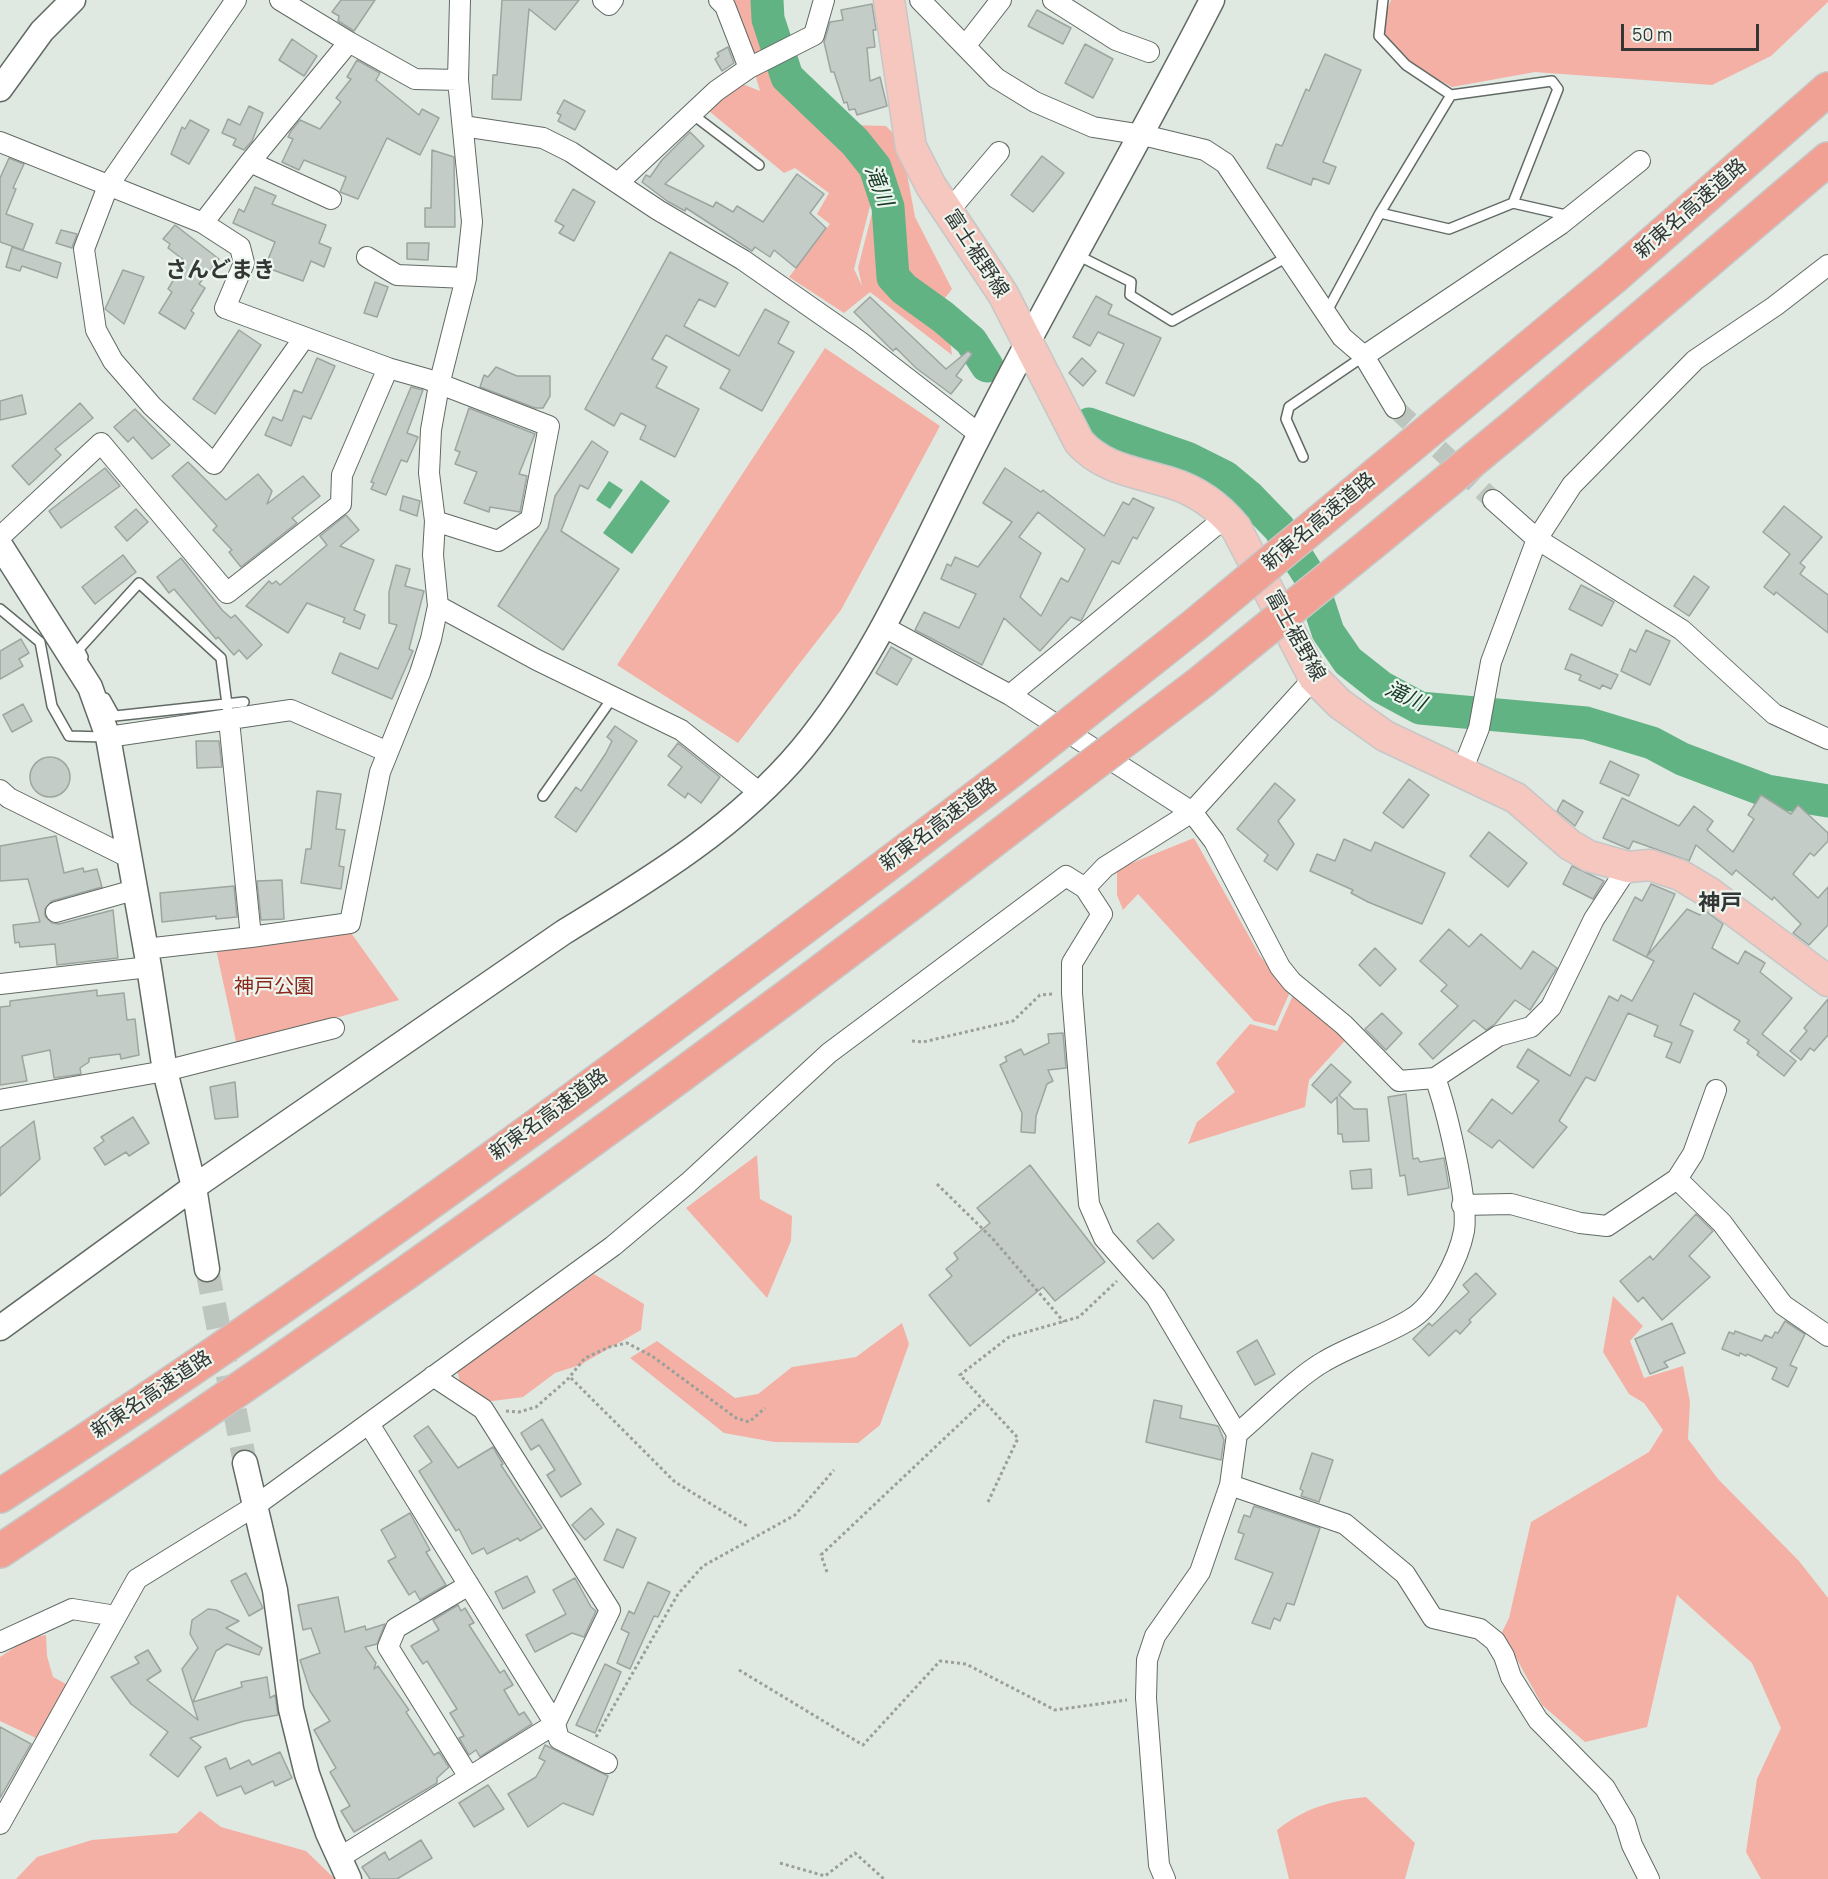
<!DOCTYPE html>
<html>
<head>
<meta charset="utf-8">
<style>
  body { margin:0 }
  #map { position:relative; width:1828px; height:1879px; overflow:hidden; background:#dfe9e2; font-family:Manrope,sans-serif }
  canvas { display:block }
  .scale { position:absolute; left:1621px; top:24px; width:138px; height:27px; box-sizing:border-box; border:3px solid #333634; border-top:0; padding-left:8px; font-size:18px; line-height:21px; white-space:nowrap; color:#333634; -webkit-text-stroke:4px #ecf6ef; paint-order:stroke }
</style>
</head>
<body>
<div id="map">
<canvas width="1828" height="1879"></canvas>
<div class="scale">50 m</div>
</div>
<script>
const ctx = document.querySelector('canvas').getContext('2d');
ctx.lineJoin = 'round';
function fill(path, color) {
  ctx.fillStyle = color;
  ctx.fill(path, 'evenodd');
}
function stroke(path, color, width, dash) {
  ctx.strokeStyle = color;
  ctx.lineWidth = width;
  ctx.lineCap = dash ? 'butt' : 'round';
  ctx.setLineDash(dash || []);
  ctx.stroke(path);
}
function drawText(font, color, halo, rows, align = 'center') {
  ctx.font = font + ' Manrope,"Noto Sans JP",sans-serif';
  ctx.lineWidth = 4.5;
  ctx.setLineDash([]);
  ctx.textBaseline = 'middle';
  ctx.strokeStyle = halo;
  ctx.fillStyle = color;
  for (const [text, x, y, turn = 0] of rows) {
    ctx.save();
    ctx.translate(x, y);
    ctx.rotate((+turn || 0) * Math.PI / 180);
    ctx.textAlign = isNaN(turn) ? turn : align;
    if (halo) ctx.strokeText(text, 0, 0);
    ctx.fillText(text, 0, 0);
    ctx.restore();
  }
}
fill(new Path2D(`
  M733 0H779L787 59 814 81 854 125 886 126 901 141 915 217 952 289 934 312 950 341 952 355 870 292 844 313 789 277 830 224 817 214 829 193 795 168 784 173 709 111 740 83 760 91ZM870 206 873 209 858 268 862 286 854 269Z
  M1391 0H1828V2L1771 56 1712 85 1535 72 1452 87 1403 61 1380 28Z
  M825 348 940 426 841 610 738 743 617 665Z
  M1194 838 1260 956 1290 992 1275 1026 1254 1021 1138 894 1123 910 1117 895V869Z
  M349 930 399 1000 237 1046 216 949Z
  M1295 991 1352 1033 1309 1080 1305 1107 1188 1144 1197 1122 1235 1092 1216 1063 1250 1024 1277 1031Z
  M757 1155 760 1199 792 1216 791 1241 767 1298 686 1208Z
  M594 1274 644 1304 641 1330 580 1365 555 1373 523 1397 485 1402 461 1386 457 1370Z
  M1613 1296 1643 1326 1630 1341 1644 1378 1683 1366 1690 1402 1688 1439 1718 1479 1799 1561 1828 1598V1879H1761L1746 1852 1757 1779 1781 1728 1752 1663 1677 1595 1647 1727 1585 1742 1542 1705 1502 1632 1509 1618 1531 1522 1649 1452 1663 1430 1644 1403 1629 1394 1603 1352Z
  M902 1323 909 1344 880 1425 858 1443 774 1442 724 1433 630 1358 657 1341 735 1398 758 1394 792 1367 856 1357Z
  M46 1635 47 1656 53 1677 68 1685 36 1738 0 1721V1657L29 1638Z
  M1366 1797 1415 1843 1405 1879H1289L1277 1830C1303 1809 1332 1800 1366 1797Z
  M200 1811 221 1827 306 1851 335 1879H16L37 1857 92 1840 177 1833Z`), '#f4b0a4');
fill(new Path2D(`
  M641 480 670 501 632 554 603 533Z
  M609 481 623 490 610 509 596 500Z`), '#62b383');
stroke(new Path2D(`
  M767 0 768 19 787 77 855 142 875 167 888 207 893 277 904 289 943 317 971 341 987 366
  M1089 424 1187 458 1225 477 1249 497 1279 528 1310 577 1328 632 1348 661 1381 687 1420 708 1586 723 1652 743 1682 759 1767 791 1828 801`), '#62b383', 33);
const building = new Path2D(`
  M341 0H375L354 31 338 21 339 16 332 12Z
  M502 0H579L555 30 529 9 521 100 492 99 493 75H497Z
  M872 4 876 30H873L875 47 867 48 870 81 880 77 887 106 857 115 855 109 849 110 847 102 844 103 834 72H831L824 42 830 22 843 20 841 10Z
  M1037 10 1071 28 1063 44 1028 26Z
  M292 39 317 56 304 76 279 60Z
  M1085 44 1113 59 1093 98 1065 83Z
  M728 47 734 63 722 71 715 59 719 56 717 53Z
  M1325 54 1361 70 1323 162 1336 167 1329 184 1313 178 1311 185 1267 168 1276 144 1282 146 1306 89 1309 91Z
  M357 60 380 73 376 80 419 115 422 109 439 118 420 155 387 138 358 199 340 192 346 177 304 160 299 170 282 162 293 139 288 137 291 131 300 120 320 129 341 102 336 98 351 79 347 77Z
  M564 100 585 111 575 130 558 121 561 115 557 113Z
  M249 106 263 113 252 141 244 150 233 145 236 139 222 133 228 119 240 125Z
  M190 120 209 130 189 164 171 154 182 127 185 129Z
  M690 132 704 146 665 184 713 207 716 202 733 212 737 206 763 222 797 174 824 194 810 213 826 228 796 268 774 250 770 257 755 247 752 251 686 208 685 211 667 201 642 182 646 175 650 177 662 160Z
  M432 150 454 157 455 227H425V208H431Z
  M1042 156 1064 173 1033 212 1011 195Z
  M9 158 24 164 13 188 16 189 6 214 33 224 23 250 0 242V178Z
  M255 187 276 196 272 204 326 225 319 243 331 248 324 267 311 261 303 281 265 267 275 242 233 223 239 209 244 212Z
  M573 189 595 202 574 241 559 233 564 226 555 221Z
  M175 225 219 259 199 284 205 288 191 311 194 313 185 329 159 313 172 292 168 289 185 261 168 248 170 244 163 239Z
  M61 230 77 234 72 248 56 243Z
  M407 243H429L428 260 407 259Z
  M12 247 61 263 57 278 22 266 20 271 6 267Z
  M670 252 728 283 715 307 699 299 684 326 739 356 765 309 789 322 778 343 794 352 762 411 720 388 730 370 666 335 652 359 667 367 656 387 699 409 675 457 640 439 646 426 621 413 614 426 585 409Z
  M123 270 144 277 124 324 105 309Z
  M375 282 388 287 377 317 364 313Z
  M1096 296 1112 305 1108 314 1161 338 1134 396 1106 383 1124 344 1098 332 1090 346 1073 337Z
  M870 297 946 369 968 351 972 354 956 376 962 380 951 394 916 368 896 348 893 351 854 312Z
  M239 330 261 345 215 414 193 399Z
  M317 358 335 366 311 419 303 416 291 446 265 435 273 417 282 421 294 390 302 393Z
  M1082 358 1096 371 1083 386 1069 373Z
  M496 367 517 376H550V396L543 408H535L480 387 484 375 488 377Z
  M411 387 423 390 407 433 418 437 407 462 401 460 386 495 371 489 374 483 371 482Z
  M22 395 26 414 0 420V401Z
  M80 403 93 418 55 449 61 455 29 485 12 466Z
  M469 408 535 434 519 474 527 476 520 512 490 507 489 512 464 503 477 472 455 464 460 452 455 450Z
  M135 409 170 445 152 459 133 437 128 442 114 427Z
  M592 441 608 452 588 489 580 485 561 531 619 569 563 650 498 606 548 528 555 496Z
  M188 462 226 500 258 474 272 491 267 504 303 476 320 496 292 518 297 523 241 567 229 552 232 550 213 530 217 526 172 476Z
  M105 468 120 486 61 528 49 511Z
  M1005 468 1041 492 1043 490 1104 536 1123 502 1129 505 1133 498 1154 508 1137 539 1133 537 1119 564 1112 561 1081 621 1071 617 1040 651 1004 618 982 665 915 630 924 612 959 628 976 594 941 579 947 564 951 566 955 557 978 567 1012 522 983 503ZM1038 512 1085 549 1068 582 1061 578 1041 616 1020 597 1041 553 1019 537Z
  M403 496 420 501 417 516 400 510Z
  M1784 506 1822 537 1800 563 1805 567 1800 574 1828 595V633L1776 592 1774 595 1764 587 1790 554 1763 532Z
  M136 509 148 522 127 541 115 527Z
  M346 515 359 530 340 546 374 560 354 610 365 615 360 629 343 622 345 618 307 603 288 633 246 606 269 581 272 584 276 581 280 585 327 545 320 536Z
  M123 555 136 572 95 604 82 587Z
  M181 558 222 610 231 618 235 615 262 645 247 659 239 650 234 655 218 637 216 639 174 589 169 593 157 577Z
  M396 565 410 569 405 586 424 591 409 649 413 651 392 699 332 673 340 653 378 669 397 625 389 623V592Z
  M1694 576 1709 587 1689 616 1674 606Z
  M1581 585 1614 602 1602 626 1569 609Z
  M1646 630 1670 641 1650 685 1621 671 1630 649 1636 652Z
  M21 639 29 653 19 659 23 666 0 679V651Z
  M891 647 912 659 897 685 876 673Z
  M1571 654 1618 675 1611 689 1602 685 1600 689 1579 680 1581 675 1565 669Z
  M23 704 32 721 12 732 3 715Z
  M615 726 637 741 576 832 555 817 576 787 581 791 606 753 612 741 607 737Z
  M196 741H219L222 767 197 768Z
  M678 743 720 777 701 803 688 793 685 798 668 785 682 767 668 756Z
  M30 777a20 20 0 1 1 40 0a20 20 0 1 1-40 0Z
  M1610 761 1639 775 1629 796 1600 783Z
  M1409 779 1429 795 1403 828 1383 813Z
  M1275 783 1295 800 1278 821 1294 844 1277 870 1264 861 1268 855 1237 829Z
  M317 791 341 794 336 829 345 830 339 866 344 867 341 889 301 883 306 849H311Z
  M1761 795 1791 814 1798 805 1828 833V841L1814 856 1810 853 1793 874 1818 898 1828 887V925L1809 945 1793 933 1801 924 1774 897 1772 900 1736 870 1732 875 1696 845 1689 861 1633 841 1629 849 1603 838 1622 798 1679 826 1694 806 1713 821 1707 830 1733 852 1754 819 1748 815Z
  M1563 800 1583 812 1575 826 1557 811Z
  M1489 832 1527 863 1508 887 1470 856Z
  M56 836 64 873 83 868 84 872 97 869 102 887 52 901 45 909V916L52 923 59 924 113 910 118 958 57 965 55 944 20 947 19 942 15 943 13 925 40 922 28 879 0 881V846Z
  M1344 839 1371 851 1375 842 1445 873 1422 924 1368 902 1351 893 1353 890 1310 871 1317 854 1335 861Z
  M1572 866 1604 881 1593 899 1563 884Z
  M282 880 284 919 261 920 257 881Z
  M1651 884 1675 894 1647 956 1687 909 1700 915 1703 909 1723 924 1712 948 1738 964 1745 951 1765 963 1760 972 1792 998 1762 1034 1796 1061 1784 1076 1757 1055 1759 1052 1747 1043 1749 1040 1734 1030 1740 1021 1694 993 1680 1025 1693 1031 1680 1063 1666 1057 1672 1043 1654 1036 1658 1026 1628 1013 1595 1081 1586 1077 1559 1121 1567 1127 1533 1168 1499 1140 1492 1148 1468 1131 1492 1099 1512 1114 1539 1081 1517 1067 1528 1049 1570 1076 1609 996 1618 1001 1621 995 1632 1001 1654 961 1613 940 1635 897 1642 901Z
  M234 886 237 917 216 919V916L162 922 160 893Z
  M1449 929 1469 947 1481 934 1521 969 1533 951 1557 968 1530 1010 1515 1000 1495 1024 1486 1030 1474 1020 1433 1059 1419 1044 1458 1006 1441 991 1447 985 1420 961Z
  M1375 948 1396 969 1380 986 1359 965Z
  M97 990V996L124 993 127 1020 135 1019 139 1055 121 1059 120 1054 89 1058V1062L80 1068 81 1074 54 1078 50 1050 22 1056 27 1081 0 1085V1007L10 1006V1001Z
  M1828 999V1035L1814 1051 1810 1048 1801 1060 1790 1051 1807 1031 1804 1028Z
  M1382 1013 1402 1033 1386 1050 1365 1029Z
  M1063 1033 1066 1068 1048 1070 1053 1081 1047 1084 1036 1116 1035 1133 1021 1132 1022 1113 1000 1065 1007 1061 1005 1057 1021 1049 1024 1055 1049 1043 1048 1034Z
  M1331 1064 1351 1082 1339 1095 1354 1109H1367L1369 1141 1343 1142 1342 1134H1338L1337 1097 1331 1103 1312 1085Z
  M235 1082 238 1117 215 1119 210 1087Z
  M1406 1094 1413 1159 1418 1158 1420 1162 1444 1158 1449 1188 1408 1195 1405 1175 1400 1176 1388 1097Z
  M133 1117 149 1143 129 1156 126 1152 105 1165 94 1148 104 1141 101 1137Z
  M34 1121 40 1159 0 1196V1148Z
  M1030 1165 1105 1262 1055 1301 1043 1287 970 1346 929 1295 952 1276 946 1269 958 1259 954 1253 990 1223 977 1208Z
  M1371 1169 1372 1188 1352 1189 1350 1171Z
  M1696 1214 1713 1231 1689 1256 1710 1277 1662 1320 1643 1297 1638 1302 1620 1281 1650 1256 1653 1260Z
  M1158 1223 1174 1240 1153 1259 1137 1241Z
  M1476 1273 1496 1294 1469 1320 1471 1322 1460 1334 1456 1330 1429 1356 1413 1339 1429 1323 1432 1326 1469 1292 1463 1285Z
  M1785 1321 1805 1334 1790 1365 1797 1368 1788 1387 1772 1379 1777 1368 1747 1354 1746 1356 1740 1353 1739 1356 1722 1349 1729 1332 1734 1334 1735 1331 1762 1341 1765 1335 1772 1338 1775 1332 1778 1333Z
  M1672 1323 1685 1353 1664 1362 1668 1367 1650 1374 1635 1339Z
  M1257 1340 1275 1374 1255 1385 1237 1352Z
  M1154 1400 1182 1406 1180 1418 1218 1426 1224 1440 1221 1460 1146 1442Z
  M542 1419 581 1484 561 1497 547 1475 555 1470 539 1445 531 1450 521 1433Z
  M428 1426 458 1468 493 1447 503 1464 501 1465 542 1528 520 1541 518 1538 487 1554 484 1548 472 1554 459 1529 456 1531 419 1471 432 1462 414 1436Z
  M1312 1453 1333 1460 1319 1502 1301 1496 1303 1491 1300 1489Z
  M1254 1506 1320 1528 1294 1605 1287 1603 1280 1621 1274 1618 1270 1629 1252 1623 1273 1573 1235 1559 1244 1534 1238 1532 1244 1515 1250 1517Z
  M591 1508 604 1524 585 1540 572 1525Z
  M410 1513 430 1550 426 1552 446 1585 420 1600 415 1591 409 1595 388 1561 396 1557 381 1530Z
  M617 1529 636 1538 623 1568 604 1560Z
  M246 1573 263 1608 249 1616 231 1581Z
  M527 1576 535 1592 503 1609 495 1592Z
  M575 1578 591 1607 596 1611 584 1637 572 1633 535 1652 526 1635 566 1614 553 1590Z
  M648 1582 670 1592 658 1617 654 1616 630 1669 617 1663 629 1633 621 1629 629 1611 634 1614Z
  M338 1597 345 1632 365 1626 366 1630 385 1624 377 1644 365 1647 376 1663 374 1669 378 1666 409 1710 406 1712 434 1755 439 1752 449 1767 437 1778V1783L354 1832 341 1811 350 1806 330 1772 336 1768 314 1730 330 1721 310 1691 300 1660 320 1653 311 1628 303 1630 298 1605Z
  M458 1605 461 1611 465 1608 474 1623 469 1625 500 1673 504 1670 513 1685 504 1690 519 1715 524 1712 532 1724 480 1757 476 1750 469 1755 459 1738 464 1736 450 1713 457 1709 427 1661 423 1664 411 1646 439 1630 433 1620Z
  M208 1609 216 1610 239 1621 226 1628 262 1648 259 1655 227 1644 216 1651 193 1702 242 1687 241 1682 267 1677 270 1698 275 1695 278 1715 244 1721 190 1738 201 1747 178 1777 150 1755 168 1732 131 1704 111 1677 139 1663 135 1657 148 1650 161 1671 147 1680 198 1720 182 1669 198 1648 190 1634 192 1620Z
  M605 1664 621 1672 595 1733 576 1725Z
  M0 1727 31 1744 0 1798Z
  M545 1745 608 1776 593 1815 563 1803 528 1827 508 1794 536 1777 545 1761 539 1758Z
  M280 1752 292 1778 275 1786 273 1781 245 1794 241 1786 217 1796 205 1767 226 1758 230 1769 249 1760 252 1765Z
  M488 1785 504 1809 474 1827 459 1803Z
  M421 1840 432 1858 397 1879H370L362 1867 385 1852 389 1860Z`);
fill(building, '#c3ccc6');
stroke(building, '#9ca59f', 1.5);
stroke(new Path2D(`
  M1395 408 1493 500`), '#bdc5bf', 20, [20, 10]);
stroke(new Path2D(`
  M207 1269 245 1463`), '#bdc5bf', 24, [24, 12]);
const service = new Path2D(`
  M1451 95 1552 81 1558 89 1513 203 1570 216
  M692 114 759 165
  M1380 213 1449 229 1513 203
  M1077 255 1131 282 1130 295 1172 321 1287 257
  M1326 313 1380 213 1451 95 1406 65 1379 36 1383 0
  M1303 457 1286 419 1289 407 1364 356
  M0 609 40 642 52 706 69 736 105 737
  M83 657 79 649 139 583 221 658 229 720
  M105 698 115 716 244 702
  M543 796 613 697`);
const minor = new Path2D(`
  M236 0 108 186 84 249 96 330 113 361 152 406 214 464 304 338
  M280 0 349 42
  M603 0 609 5 613 0
  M719 0 725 6 749 68
  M920 0 996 78 1035 102 1093 127 1143 135 1205 150 1225 163 1342 337 1364 356 1395 408
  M1053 0 1116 40 1149 52
  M966 45 1001 0
  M463 126 543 138 571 152 658 210 743 260 859 341 979 434
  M0 142 203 223 240 247 244 263 225 308 388 368 427 379 549 426 531 519 498 541 435 521
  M250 162 331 199
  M618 183 716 91 749 68 814 35 824 0
  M948 212 999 152
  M203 223 250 162 349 42 415 79 458 80
  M367 257 397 275 466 278
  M1364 356 1561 224 1640 161
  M1493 500 1537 539 1682 630 1774 714 1828 739
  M0 537 101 443 227 593 341 504 342 475 388 368
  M438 606 537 660 681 730 760 793
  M884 627 1010 695 1192 812 1214 841 1280 967 1292 982 1344 1025 1399 1081 1435 1078
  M1010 695 1227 516
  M108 737 291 710 388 752
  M1462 771 1479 728 1491 662 1537 539 1572 485 1695 360 1775 306 1828 265
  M0 790 9 798 128 857
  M56 912 134 890
  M251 937 350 923 380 772 420 673 431 639 438 606 433 555 435 521 429 473 431 430 439 385 466 278 472 222 458 80 460 0
  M145 949 251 937 229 720
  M0 984 149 967
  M0 1100 165 1071 334 1028
  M1677 1179 1722 1223 1783 1305 1828 1336
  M1462 1205 1511 1204 1580 1223 1607 1226 1677 1179 1693 1154 1716 1090
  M369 1424 555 1724 559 1739 607 1763
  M1237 1434C1262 1413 1298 1376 1325 1361 1352 1345 1384 1336 1411 1319 1435 1305 1459 1258 1464 1231 1469 1202 1446 1107 1435 1078L1498 1036 1531 1027 1551 1007 1594 919 1628 867
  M1230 1485 1345 1524 1405 1574 1433 1618 1480 1629 1495 1641 1504 1656 1511 1677 1538 1720 1605 1788 1625 1822 1632 1845 1649 1879
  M469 1585 396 1628 388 1647 469 1777
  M0 1642 72 1609 116 1616
  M0 1824 137 1579 255 1506 613 1246 688 1183 829 1053 1066 876 1085 888
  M339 1858 555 1724 610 1610 483 1409 433 1376
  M1165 1879 1159 1865 1146 1698 1147 1660 1155 1636 1200 1572 1230 1485 1237 1434 1156 1297 1104 1238 1089 1204 1072 993V963L1102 914 1085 888 1105 867 1192 812 1314 678`);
const tertiary = new Path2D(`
  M0 89 42 31 73 0
  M0 545 90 687 108 737 149 967 165 1071 194 1187 207 1269
  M0 1328 194 1187 564 932C649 880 737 827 802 749 879 656 924 542 979 436 1053 289 1137 147 1212 0
  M245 1463 275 1590 291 1709 307 1774 328 1833 349 1879`);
const primary = new Path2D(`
  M889 0 911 147 931 186 1003 294 1079 442C1104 470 1137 472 1171 483 1197 491 1219 507 1236 528L1314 678 1340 704 1385 736 1516 798 1570 845 1589 856 1628 867 1650 865 1680 875 1710 893 1828 981`);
const motorway = new Path2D(`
  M1337 507 1614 277 1828 89
  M1371 544 1518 423 1828 159
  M0 1496C349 1271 682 1021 1012 770
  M0 1551C356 1314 704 1065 1042 803`);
stroke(service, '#616a64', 12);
stroke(minor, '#616a64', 22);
stroke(tertiary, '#616a64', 27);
stroke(primary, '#c6c7c6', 33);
stroke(motorway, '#c6c7c6', 36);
stroke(new Path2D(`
  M912 1041 923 1042 1013 1021 1040 995 1053 994
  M937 1184 993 1239 1064 1322
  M571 1378 675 1482 747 1526
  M506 1411 519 1412 536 1407 567 1380 585 1358 609 1347 627 1343 652 1356 736 1418 749 1422 765 1408
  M988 1502 1018 1438 960 1375 1009 1337 1079 1317 1117 1281
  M827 1572 821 1555 984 1401
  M739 1670 863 1745 940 1661 966 1664 1055 1710 1127 1700
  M596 1737 678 1594 703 1566 795 1515 834 1470
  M780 1863 825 1876 855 1853 884 1879`), '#99a09b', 3, [3, 3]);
stroke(service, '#fff', 9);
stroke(minor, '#fff', 20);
stroke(tertiary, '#fff', 24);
stroke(primary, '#f6c7be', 30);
stroke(motorway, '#f0a193', 33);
const motorwayBridge = new Path2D(`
  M1012 770 1195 625 1337 507
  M1042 803 1200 683 1371 544`);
stroke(motorwayBridge, '#c6c7c6', 36, []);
stroke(motorwayBridge, '#f0a193', 33);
drawText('20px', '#333634', '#ecf6ef', [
  ["新東名高速道路",1691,209,-41],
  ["富士裾野線",976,254,57],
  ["新東名高速道路",1319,522,-40],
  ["富士裾野線",1295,636,61],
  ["新東名高速道路",939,825,-37],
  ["新東名高速道路",549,1115,-36],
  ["新東名高速道路",152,1395,-34]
]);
drawText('20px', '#8b271b', '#ecf6ef', [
  ["神戸公園",274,987]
]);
drawText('italic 21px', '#183b27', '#ecf6ef', [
  ["滝川",878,186,69],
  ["滝川",1405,697,25]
]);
drawText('bold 22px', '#333634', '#ecf6ef', [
  ["さんどまき",220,271],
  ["神戸",1720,904]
]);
</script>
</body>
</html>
